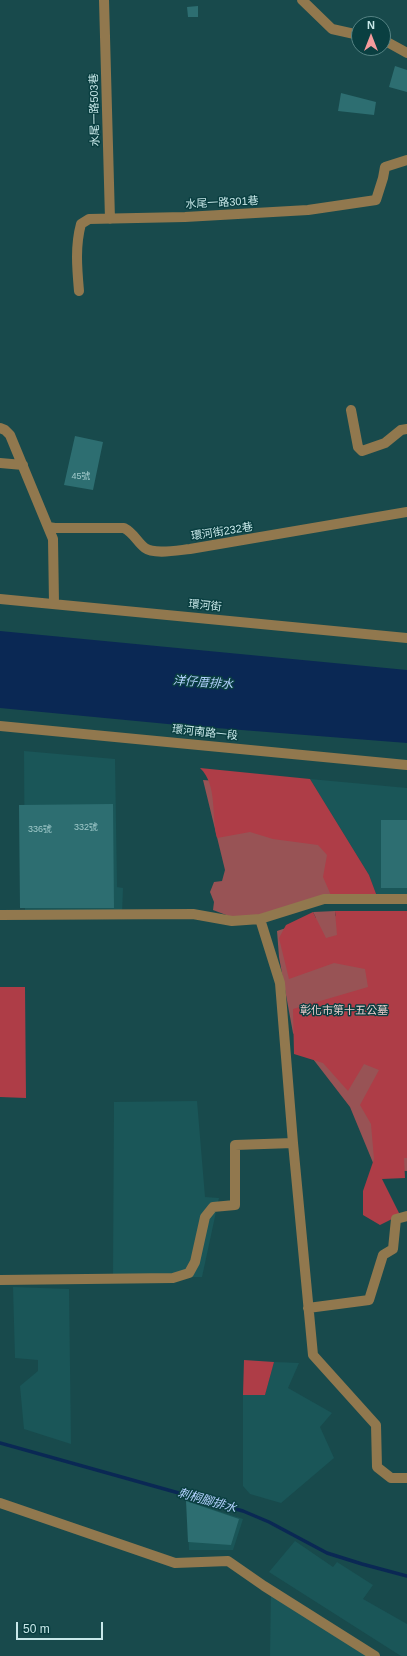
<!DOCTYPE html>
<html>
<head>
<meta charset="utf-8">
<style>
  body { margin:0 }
  #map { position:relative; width:407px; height:1656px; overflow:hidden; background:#184a4c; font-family:Arial,sans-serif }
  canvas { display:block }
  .north { position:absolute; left:351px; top:16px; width:40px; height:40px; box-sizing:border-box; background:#0a3f41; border:1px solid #568384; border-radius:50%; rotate:0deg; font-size:11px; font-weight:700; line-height:16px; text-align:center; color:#c8e8e9 }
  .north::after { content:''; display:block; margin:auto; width:14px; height:18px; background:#f59b9c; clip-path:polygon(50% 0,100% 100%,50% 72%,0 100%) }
  .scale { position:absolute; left:16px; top:1622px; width:87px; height:18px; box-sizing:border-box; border:2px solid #c8e8e9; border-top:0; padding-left:5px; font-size:12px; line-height:14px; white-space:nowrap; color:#c8e8e9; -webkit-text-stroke:3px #0a3f41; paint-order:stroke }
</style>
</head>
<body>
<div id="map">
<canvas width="407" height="1656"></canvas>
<div class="north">N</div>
<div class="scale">50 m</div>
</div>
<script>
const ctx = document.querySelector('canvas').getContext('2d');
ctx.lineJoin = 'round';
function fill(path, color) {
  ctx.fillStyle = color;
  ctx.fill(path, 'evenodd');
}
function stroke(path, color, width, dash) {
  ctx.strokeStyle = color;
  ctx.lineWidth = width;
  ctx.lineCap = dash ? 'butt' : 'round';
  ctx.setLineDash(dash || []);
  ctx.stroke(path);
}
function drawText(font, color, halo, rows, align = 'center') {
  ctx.font = font + ' Arial,"Noto Sans TC",sans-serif';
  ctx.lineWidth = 3;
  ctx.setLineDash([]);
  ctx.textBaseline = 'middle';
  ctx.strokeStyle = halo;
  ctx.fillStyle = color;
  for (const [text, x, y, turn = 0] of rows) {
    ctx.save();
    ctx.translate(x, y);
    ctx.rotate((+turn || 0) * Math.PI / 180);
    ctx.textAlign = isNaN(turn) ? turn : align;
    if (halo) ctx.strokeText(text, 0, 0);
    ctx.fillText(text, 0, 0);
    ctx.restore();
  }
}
fill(new Path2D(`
  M24 751 115 759 117 887 123 888 122 915 25 914Z
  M310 779 407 788V898L378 899 369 875Z
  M197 1101 205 1197 219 1198 202 1277H113L114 1102Z
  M13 1287 69 1289 71 1444 24 1429 20 1386 38 1371V1360L15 1358Z
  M274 1362 299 1363 288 1388 332 1413 320 1427 334 1458 281 1503 250 1494 243 1486V1395H265Z
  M187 1501 243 1519 233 1550H189Z
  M295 1541 333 1567 337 1562 373 1585 363 1599 407 1624V1656H401L269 1572Z
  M271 1588 372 1656H270Z`), '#1a5658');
fill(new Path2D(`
  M203 780 305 787 360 892 242 921 213 910 214 902 210 892 214 882 222 881 225 870Z
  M335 911V915L407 1018V1171L376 1170 350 1107 293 1033 279 957 277 931 316 918 313 912Z`), '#985355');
fill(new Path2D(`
  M200 768 310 779 369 875 378 899 333 900 323 877 327 855 318 845 273 839 250 832 217 838C211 816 218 785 200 768Z
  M335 911H407V1158H404L405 1178 382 1179 400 1215 380 1225 363 1215V1191L374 1159 371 1124 360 1105 379 1070 364 1064 348 1091 323 1063 294 1054 293 1009 368 987 365 969 334 963 289 979 279 938 286 925 313 912 326 938 337 935Z
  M0 987H25L26 1098 0 1097Z
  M244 1360 274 1362 265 1395H243Z`), '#ae3d47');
fill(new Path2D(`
  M0 631 407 670V743L178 725 0 708Z`), '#0a2854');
stroke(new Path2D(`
  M0 1443 243 1511 269 1522 327 1553 362 1564 407 1576`), '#0a2854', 3.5);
fill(new Path2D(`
  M198 6V17H188L187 7Z
  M395 66 407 70V92L389 87Z
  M341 93 376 102 374 115 338 111Z
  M75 436 103 442 93 490 64 485Z
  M113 804 114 908H20L19 805Z
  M381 820H407V888H381Z
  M186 1501 239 1519 231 1545 188 1542Z`), '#2d6e71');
stroke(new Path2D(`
  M104 0 110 219
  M302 0 332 29 359 35
  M383 41 389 43 407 53
  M79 291C77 268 75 246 81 224L89 219 185 217 308 210 376 200 383 178 385 167 407 160
  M351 410 358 447 362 451 385 443 401 430 407 429
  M0 428 5 430 10 435 48 527 55 528H124C134 533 137 542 145 548 154 555 179 550 190 549L407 512
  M0 463 23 465
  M48 527 53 539 54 603
  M0 599 407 638
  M0 726 407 765
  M0 915 193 914 232 921 260 919 324 899H407
  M260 919 280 983 293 1143 313 1355 376 1425 377 1467 391 1478H407
  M0 1280 173 1278 189 1273 195 1262 205 1217 213 1207 235 1205V1145L293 1143
  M308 1308 369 1300 383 1255 393 1249 396 1219 407 1216
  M0 1503 175 1563 228 1561 264 1586 375 1656`), '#91784e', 10);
drawText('9px', '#a1cacb', null, [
  ["45號",81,477],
  ["332號",86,828],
  ["336號",40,830]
]);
drawText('11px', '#c8e8e9', '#0a3f41', [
  ["水尾一路503巷",95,110,-91],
  ["水尾一路301巷",222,203,-3],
  ["環河街232巷",222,532,-9],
  ["環河街",205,606,6],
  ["環河南路一段",205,733,6]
]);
drawText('11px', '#edcecd', '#0a3f41', [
  ["彰化市第十五公墓",344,1011]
]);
drawText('italic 12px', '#b4d2ff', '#0a3f41', [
  ["洋仔厝排水",203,683,4],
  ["刺桐腳排水",207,1501,16]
]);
</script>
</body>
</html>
